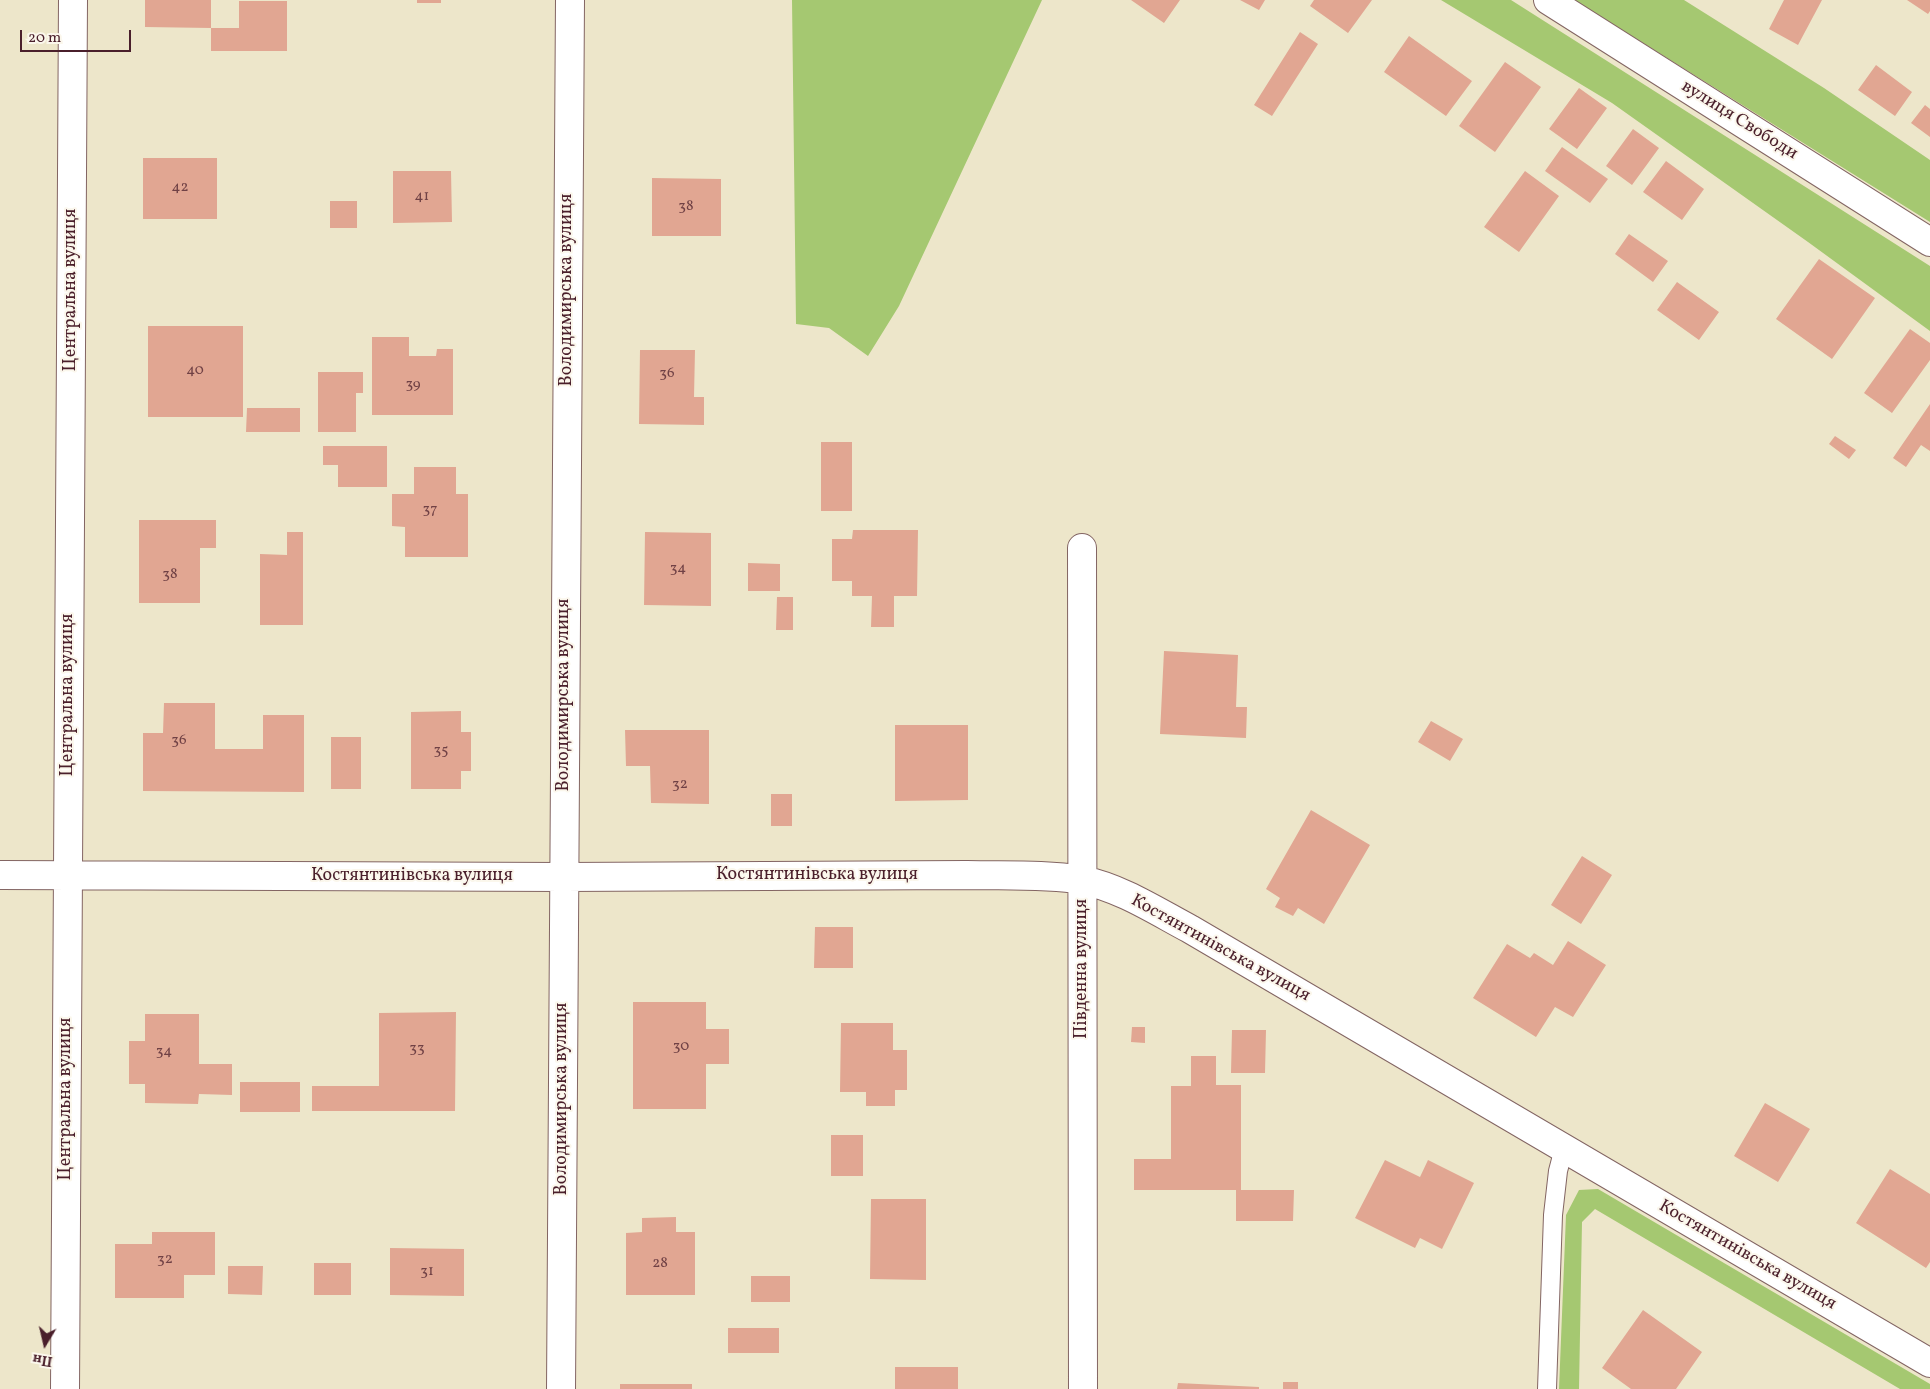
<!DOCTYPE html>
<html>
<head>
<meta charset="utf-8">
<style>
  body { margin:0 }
  #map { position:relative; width:1930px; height:1389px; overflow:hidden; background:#ede6ca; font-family:Vollkorn,serif }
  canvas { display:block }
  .north { position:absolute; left:20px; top:1319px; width:50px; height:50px; -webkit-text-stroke:4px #fbf7ec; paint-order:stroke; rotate:189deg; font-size:14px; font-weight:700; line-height:20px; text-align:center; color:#4a1f2b }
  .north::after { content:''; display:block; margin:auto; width:18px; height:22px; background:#4a1f2b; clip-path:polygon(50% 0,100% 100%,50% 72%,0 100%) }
  .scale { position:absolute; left:20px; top:30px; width:111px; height:22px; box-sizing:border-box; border:2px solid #4a1f2b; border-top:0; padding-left:6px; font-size:15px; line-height:18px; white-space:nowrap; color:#4a1f2b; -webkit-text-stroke:4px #fbf7ec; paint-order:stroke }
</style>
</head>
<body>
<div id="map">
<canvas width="1930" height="1389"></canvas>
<div class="north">Пн</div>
<div class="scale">20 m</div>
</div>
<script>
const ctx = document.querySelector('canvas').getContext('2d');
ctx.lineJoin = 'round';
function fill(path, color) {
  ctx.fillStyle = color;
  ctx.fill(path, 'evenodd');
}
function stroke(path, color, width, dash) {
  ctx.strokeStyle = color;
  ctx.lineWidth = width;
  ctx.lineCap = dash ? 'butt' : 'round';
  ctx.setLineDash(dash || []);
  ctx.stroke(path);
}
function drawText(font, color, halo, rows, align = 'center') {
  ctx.font = font + ' Vollkorn,serif';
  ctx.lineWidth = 4;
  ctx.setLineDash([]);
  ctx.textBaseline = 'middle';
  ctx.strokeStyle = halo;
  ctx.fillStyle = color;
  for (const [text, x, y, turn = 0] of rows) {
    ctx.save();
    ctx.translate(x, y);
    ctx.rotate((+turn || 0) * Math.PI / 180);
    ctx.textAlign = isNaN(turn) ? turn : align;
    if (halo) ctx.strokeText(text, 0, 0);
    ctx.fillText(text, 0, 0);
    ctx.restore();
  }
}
fill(new Path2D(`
  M792 0H1042L899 306 868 356 829 328 796 324Z
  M1441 0H1511L1930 266V331L1808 242 1612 103Z
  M1574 0H1684L1824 88 1930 160V222Z
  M1598 1189 1930 1384V1389H1900L1595 1209 1582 1222 1579 1389H1559L1566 1215 1579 1190Z`), '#a5c871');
fill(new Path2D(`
  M145 0H211V28L145 27Z
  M417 0H441V3H417Z
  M1131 0H1180L1164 23Z
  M1240 0H1265L1259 10Z
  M1314 0H1372L1348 33 1310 6Z
  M1784 0H1822L1798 45 1769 29Z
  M1907 0H1930V11L1928 14Z
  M239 1H287V51H211V28H239Z
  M1300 32 1318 44 1272 116 1254 105Z
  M1409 36 1472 81 1446 116 1384 72Z
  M1505 62 1541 87 1495 152 1459 126Z
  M1876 65 1912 92 1895 116 1858 90Z
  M1579 88 1607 108 1577 149 1549 129Z
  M1925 105 1930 109V137L1911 123Z
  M1633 129 1659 148 1632 185 1606 166Z
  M1562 147 1608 179 1590 203 1545 171Z
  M143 158H217V219H143Z
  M1666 161 1704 189 1682 220 1643 192Z
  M393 171H451L452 222 393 223Z
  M1525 171 1559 196 1519 252 1484 227Z
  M652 178 721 179V236H652Z
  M330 201H357V228H330Z
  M1629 234 1668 261 1653 282 1615 254Z
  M1819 259 1875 298 1832 359 1776 319Z
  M1677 282 1719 312 1699 340 1657 310Z
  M148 326H243V417H148Z
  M1910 329 1930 343V360L1892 413 1864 393Z
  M372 337H409V356H436L437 349H453V415H372Z
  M640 350H695L694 397H704V425L639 424Z
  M318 372H363V393H356V432H318Z
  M1930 404V451L1921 445 1906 467 1893 458Z
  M247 408H300V432H246Z
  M1835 436 1856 450 1849 459 1829 444Z
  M821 442H852V511H821Z
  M323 446H387V487H338V465H323Z
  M414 467H456V494H468V557H405V527L392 526V494H414Z
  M139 520H216V548H200V603H139Z
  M853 530H918L917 596H894V627H871L872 596H852V581H832V539H852Z
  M287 532H303V625H260V554L287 555Z
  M645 532 711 533V606L644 605Z
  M748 563 780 564V591H748Z
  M777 597H793V630H776Z
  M1164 651 1238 655 1236 707H1247L1246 738 1160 734Z
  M164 703H215V749H263V715H304V792L143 791V733H163Z
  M461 711V732H471V771H461V789H411V712Z
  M1431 721 1463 739 1450 761 1418 742Z
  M895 725H968V800L895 801Z
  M625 730H709V804L651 803 650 766H626Z
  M331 737H361V789H331Z
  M771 794H792V826H771Z
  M1311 810 1370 845 1324 924 1298 908 1293 916 1275 907 1280 898 1266 889Z
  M1582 856 1612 875 1581 924 1551 905Z
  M815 927H853V968H814Z
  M1568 941 1606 965 1573 1017 1555 1007 1536 1037 1473 998 1507 944 1530 958 1534 953 1553 965Z
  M633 1002H706V1029H729V1064H706V1109H633Z
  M456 1012 455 1111H312V1086H379V1013Z
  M145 1014H199V1064H232V1095L199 1094 198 1104 145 1103V1084H129V1041H145Z
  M841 1023H893V1050H907V1090H895V1106H866V1092H840Z
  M1132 1027H1145V1043L1131 1042Z
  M1232 1030H1266L1265 1073H1231Z
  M1191 1056H1216V1085H1241V1190H1294L1293 1221H1236V1190H1134V1159H1171V1086H1191Z
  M240 1082H300V1112H240Z
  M1765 1103 1810 1129 1778 1182 1734 1156Z
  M831 1135H863V1176H831Z
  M1385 1160 1420 1177 1428 1160 1474 1183 1442 1249 1420 1238 1415 1248 1355 1218Z
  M1890 1169 1930 1194V1262L1926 1268 1856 1223Z
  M871 1199H926V1280L870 1279Z
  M676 1217V1232H695V1295H626V1233L642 1232V1218Z
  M152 1232H215V1275H184V1298H115V1244H152Z
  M390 1248 464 1249V1296L390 1295Z
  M314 1263H351V1295H314Z
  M228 1266H263L262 1295 228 1294Z
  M751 1276H790V1302H751Z
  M1643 1310 1702 1352 1676 1389H1631L1602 1368Z
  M728 1328H779V1353H728Z
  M895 1367H958V1389H895Z
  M1283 1382H1298V1389H1283Z
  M1178 1383 1259 1387V1389H1177Z
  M620 1384H692V1389H620Z`), '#e1a692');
const service = new Path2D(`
  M1547 1389 1553 1215 1558 1171 1564 1148`);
const minor = new Path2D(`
  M1082 548 1083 1389
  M0 875 564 877 967 875C1005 876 1045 874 1082 880 1121 888 1156 911 1190 929L1930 1363
  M65 1389 73 0
  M561 1389 570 0`);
const tertiary = new Path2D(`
  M1548 0 1930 242`);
stroke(service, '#836563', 20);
stroke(minor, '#836563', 30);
stroke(tertiary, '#836563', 30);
stroke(service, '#fff', 18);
stroke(minor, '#fff', 28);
stroke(tertiary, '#fff', 28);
drawText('15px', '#704145', null, [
  ["42",180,188],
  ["41",422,197],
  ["38",686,207],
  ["40",195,371],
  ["36",667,374],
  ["39",413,385],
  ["37",430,510],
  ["34",678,569],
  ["38",170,575],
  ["36",179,741],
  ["35",441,751],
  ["32",680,785],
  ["30",681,1047],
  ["33",417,1049],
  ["34",164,1052],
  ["32",165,1260],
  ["28",660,1264],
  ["31",427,1272]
]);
drawText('18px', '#4a1f2b', '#fbf7ec', [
  ["вулиця Свободи",1739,121,32],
  ["Центральна вулиця",72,290,-90],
  ["Володимирська вулиця",568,290,-90],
  ["Центральна вулиця",69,695,-90],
  ["Володимирська вулиця",565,695,-90],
  ["Костянтинівська вулиця",817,876],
  ["Костянтинівська вулиця",412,877],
  ["Костянтинівська вулиця",1220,949,29],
  ["Південна вулиця",1083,969,-90],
  ["Центральна вулиця",67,1099,-90],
  ["Володимирська вулиця",563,1099,-90],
  ["Костянтинівська вулиця",1747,1256,30]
]);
</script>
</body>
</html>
